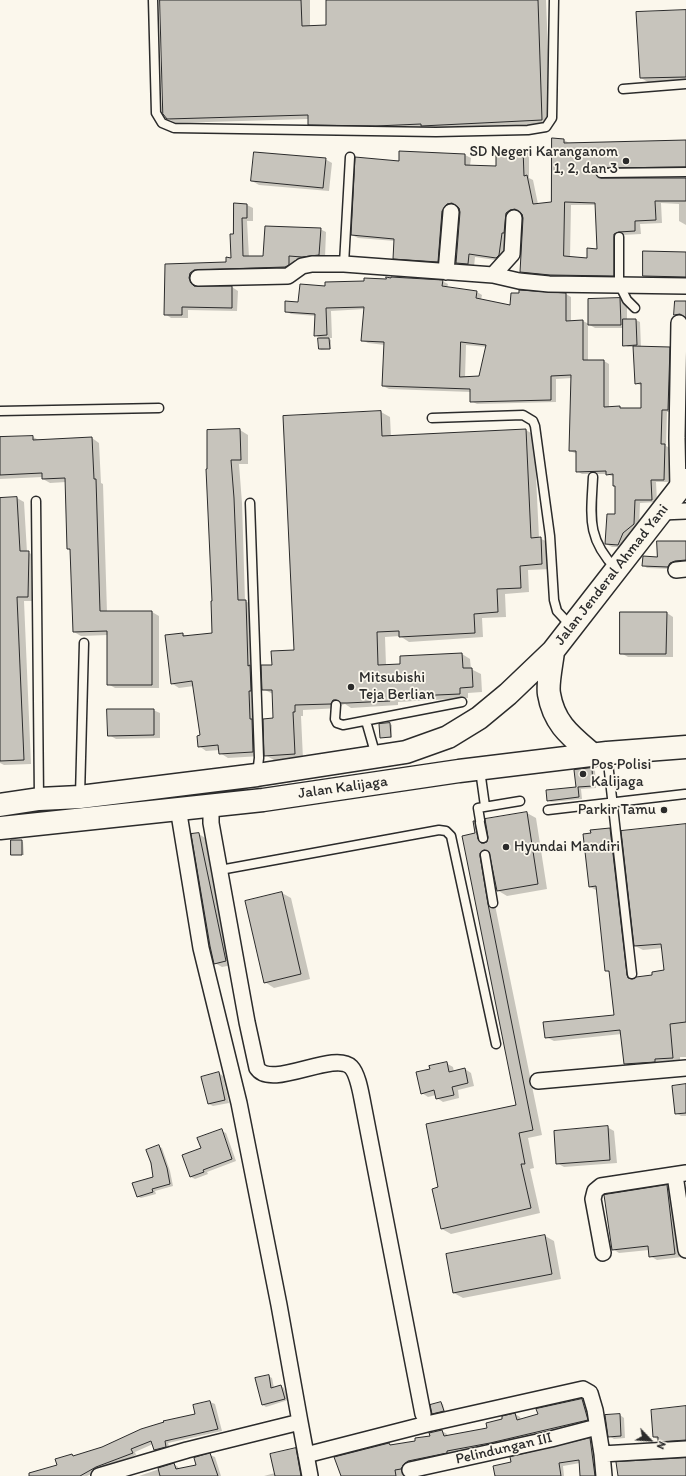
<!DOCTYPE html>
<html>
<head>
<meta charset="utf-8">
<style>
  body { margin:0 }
  #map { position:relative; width:686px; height:1476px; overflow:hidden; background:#fbf7ec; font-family:Itim,sans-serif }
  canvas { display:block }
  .north { position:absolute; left:630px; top:1420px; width:40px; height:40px; -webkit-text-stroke:3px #fbf7ec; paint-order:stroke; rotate:115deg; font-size:11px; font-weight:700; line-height:16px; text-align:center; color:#2b2b2b }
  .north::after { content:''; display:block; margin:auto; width:14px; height:18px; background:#2b2b2b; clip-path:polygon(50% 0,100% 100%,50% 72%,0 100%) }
</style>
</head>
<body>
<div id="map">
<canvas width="686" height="1476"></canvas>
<div class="north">N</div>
</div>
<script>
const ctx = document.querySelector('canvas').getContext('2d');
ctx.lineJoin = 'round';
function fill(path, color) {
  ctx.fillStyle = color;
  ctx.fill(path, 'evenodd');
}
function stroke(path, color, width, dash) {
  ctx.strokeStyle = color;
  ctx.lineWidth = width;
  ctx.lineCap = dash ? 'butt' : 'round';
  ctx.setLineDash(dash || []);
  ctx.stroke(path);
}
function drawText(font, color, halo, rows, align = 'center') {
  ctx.font = font + ' Itim,sans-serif';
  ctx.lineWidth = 3.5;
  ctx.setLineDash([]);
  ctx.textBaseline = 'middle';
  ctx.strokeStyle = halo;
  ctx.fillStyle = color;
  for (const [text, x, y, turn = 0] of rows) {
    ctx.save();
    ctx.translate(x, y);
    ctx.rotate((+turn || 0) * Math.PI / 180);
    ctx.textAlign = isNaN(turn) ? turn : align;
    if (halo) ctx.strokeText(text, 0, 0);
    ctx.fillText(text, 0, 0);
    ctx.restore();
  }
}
fill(new Path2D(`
  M161 0H310V27L328 26 327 0H546L551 124 430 130 318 129 309 124V119L175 123 167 118Z
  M686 11V81L648 82 641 78Z
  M564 140 569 143 686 141V170L602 173 601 177 602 179 686 178V225L679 221V204L661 203 662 223 640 224 641 234 622 235 619 279 556 278 527 275 521 271 524 218 523 213 521 212 516 213 505 258 502 261 475 257 474 267 463 266 457 263 461 212 458 206 453 207 443 265 399 261 394 258 395 241 358 238 352 235 400 162 465 155 471 158 470 166 497 167 523 150 529 153V178L533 180 538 204 552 202ZM571 205H596L598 250 588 259 570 258Z
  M325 159 332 163 329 191 259 185 252 181Z
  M235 204 247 205 253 208V221H247L249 257H264L320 229 326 232 325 258 309 260 295 259 294 268 195 282 196 287H232L238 291 237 311 188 310V318H171L165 314 166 265 227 263 232 259Z
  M686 253V280L650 279 644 276Z
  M442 281 448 284 447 288 477 292 482 295 481 300 511 306 520 294V291L566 294 571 297V321H583L589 324 620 299 627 303V320H636L640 322 641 348H669L675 351 674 412H667L666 446 670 448 669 482H656L657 502 640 503 639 527 628 536 624 547H612L606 544 616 515V487L614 486V477L607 474H582L577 471V454L570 451 572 378 556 379V402L477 404 471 401V392L389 389 383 386 385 345 368 343 362 340 365 309 331 311 332 338H328L331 340V349L321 350 320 349 322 339 315 335 316 316 291 314 286 311 326 288ZM588 324 595 328H624V345L628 347H634L636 383 642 386V409L609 407V364L604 361H588ZM466 345 487 347 479 377 465 378Z
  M686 302V317L681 318 675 315Z
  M381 412 390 417 391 437 526 430 534 435 539 538 550 543 551 569 528 570 529 592 505 594 506 617 482 618 483 637 409 642 400 636 385 637 386 665H401L462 654 470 659 471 669 481 674 482 692 468 693V698L398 702V705L351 708 345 704 342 705 340 708 303 710V716H301L303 759 274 760 265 755 274 719 273 694 263 689 273 666 295 651Z
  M240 430 248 435V464H239L242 503 245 601 253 605 261 756 228 758 220 753V750L206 751 199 746 201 736 194 686 179 688 171 683 183 634 187 637 213 634V602L208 431Z
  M33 437 39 440 92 438 99 443 101 483 103 484 107 612H152L159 616V688H115L108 684V635L81 636 74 632 71 551 68 549 66 482 50 483 43 479V477L0 479V438Z
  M17 498 24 502 27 552 36 556 35 601H24L31 764 4 765 0 763V499Z
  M686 542V563L672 569 647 568 643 565Z
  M667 613 673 617V657H628L621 653Z
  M153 710 160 713V738L116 739 109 735Z
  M390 724 392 725V738L381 737Z
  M592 769 595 771 596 788 581 789 582 799 551 802 548 800 577 788Z
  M527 813 536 818 547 889 507 896 497 890 491 856 489 858 488 861 496 910 542 1135 528 1138 534 1168 530 1169 540 1213 451 1234 442 1229 439 1188 517 1106 474 822 483 827 487 846Z
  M686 825V1057H680V1062L632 1068 625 1063 622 1034 554 1041 546 1037 615 1016 610 973 606 970 598 891 590 887 592 833 610 829 617 833 634 980 654 976 665 971 663 948 643 950 635 946Z
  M199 834 205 838 232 965 222 967 215 963Z
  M21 841 23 842 24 855H12Z
  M282 893 291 898 310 979 274 988 265 982Z
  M446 1063 453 1067 454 1072 465 1069 471 1073 474 1086 458 1090 459 1098 443 1102 437 1098 436 1095 428 1097 422 1093 431 1070Z
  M219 1073 223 1076 229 1103 213 1106 209 1104Z
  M686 1085V1116H681L676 1113Z
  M607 1127 614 1131 617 1163 564 1167 557 1163Z
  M221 1131 226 1133 236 1161 207 1172 208 1174 195 1179 191 1177 202 1149Z
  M158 1146 162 1148 170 1171 173 1186 155 1191 156 1194 141 1198 137 1196 154 1177 147 1150Z
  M667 1186 674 1190 682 1257 657 1260 650 1256 649 1250 619 1253 613 1249 605 1196Z
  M545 1236 554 1241 561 1279 463 1298 454 1293Z
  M268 1376 272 1378 274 1388 281 1386 284 1388 288 1400 266 1407 263 1405Z
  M582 1400 587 1403 592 1423 496 1445 451 1453V1455L406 1476H342L389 1444 393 1446 417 1442 442 1431 447 1434 448 1437 489 1429 503 1420 515 1414 520 1417 521 1420Z
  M210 1402 215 1404 222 1431 168 1443 170 1449 159 1452 155 1450 153 1444 135 1452 136 1455 87 1476H40L58 1466 72 1455 75 1457 196 1414 194 1406Z
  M441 1403 443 1404 445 1412 435 1414 433 1413Z
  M686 1407V1439H681V1442L663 1443 654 1437Z
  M620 1415 624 1418 625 1438 614 1439 609 1436 606 1416Z
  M590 1439 594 1442 598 1476H581L580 1463 563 1466 564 1476H496L512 1463 511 1458Z
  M295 1449 300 1451 305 1476H264L275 1473Z
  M210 1455 215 1457 221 1476H139L174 1464 178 1467 179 1469 197 1465Z`), '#0003');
const building = new Path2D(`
  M160 0H301L302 26 326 25V0H538L542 120 421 126V124L376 126 308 125V115L167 119 163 114Z
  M686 10V77L640 78 636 12Z
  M552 138 564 139V143L686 140V167L601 168 596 171 597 176 601 178H686V201H655L656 220 635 221V231L619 232 614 234V276L550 275 520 272 523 218 522 214 515 209 510 210 506 213 504 233H502L499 255 496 258 469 254 468 264 456 263 460 212 459 208 452 203 447 204 442 211 438 262 393 259 394 239 351 235 355 157 399 161V151L465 154V165L496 166V150L523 149 524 176 527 175 533 204 551 202ZM565 202 595 203 597 249 587 248V258L564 256Z
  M254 152 326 158 323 188 251 181Z
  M234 203 247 204V218H242L243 256H263L265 226 321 228 319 255 302 257 289 256V265L285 267 194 270 190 273 189 278 191 283 194 286H232V308L182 307V315H164L165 264 226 262V257L231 258 230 234H233Z
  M643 251 686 252V277L643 276Z
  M386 277 391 278V277L443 280 442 286 477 291 476 298 510 305 511 293H519V290L566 293V321L583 320V360H604V407L620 406V408H641V383L635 384 633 346 670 347 668 410H662L661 444H665L664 480H651L652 500H635L634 524 623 533 618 545 605 544 607 514H615V486H613V474L606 475V471L576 472V451H569L571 375 551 376V400L470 402V389L382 386 384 342 361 341 364 307 326 308 327 335 314 336 315 314 285 312V301L298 302 300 284 325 286V282L364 281V278L386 279ZM461 342 486 345 479 376 460 377Z
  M620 298 621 325H588V299Z
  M675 301H686V318L680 314 674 315Z
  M623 319H636L637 345 623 346Z
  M318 338H329L330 349H319Z
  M381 411 382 436 526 429 531 538 541 537 542 564 520 566 521 588 497 589 498 612 474 614 475 633 399 637V631L377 632 378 665 400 664V656L462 653 463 668H472L473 687 460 688V694L390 697V701L347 703H341L336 700H333L331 704 295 705V712H293L295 754 264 756 263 719 273 718 272 690H262L261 665H272L271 651 294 650 283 416Z
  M240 429 241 460H231L234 498 238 600H246L248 666 250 665 251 691H249L250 719H252L253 752 219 754 218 745 198 747 197 736 200 735 192 681 171 684 165 635 183 633V636L212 633 211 601H212L206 469H207V430Z
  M33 436V440L92 437 94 479H96L100 611H152V685H107V631L73 632 70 549H67L65 478 42 479V473L0 475V437Z
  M17 497 20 551H29L28 597H17L24 760 0 761V498Z
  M657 541H686V560L675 561 670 563 668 567 642 566 643 556 657 557Z
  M620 612H667L666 654H620Z
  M107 709H154V735L108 736Z
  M390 723 391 737 380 738 379 724Z
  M592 768 593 786 578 787 579 797 547 801 546 790 576 787 574 770Z
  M527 812 538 884 497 891 489 852 484 850 480 853V856L488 904 533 1130 519 1133 525 1164H521L531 1208 441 1229 432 1189 438 1187 426 1124 516 1105 462 836 475 833 473 821H475L478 839 481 843H484L487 842 488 837 485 819Z
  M686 824V1022L670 1024 673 1058 655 1059V1062L624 1064 620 1030 545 1038 543 1022 614 1015 609 971H605L596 886 589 887 583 834 591 833 590 830 610 828 627 975 628 978 632 979 636 977 652 975V972L664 970 661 944 634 946 621 831Z
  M199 833 226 961 214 964 210 946 191 834Z
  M11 840H22V855H11Z
  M282 892 301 974 264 983 245 901Z
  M447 1062 449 1072 465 1068 468 1083 452 1087 454 1095 436 1099 434 1090 421 1094 416 1072 430 1069 429 1066Z
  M219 1072 225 1100 208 1104 201 1077Z
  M686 1084V1113L675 1114 672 1086Z
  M608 1126 610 1160 556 1164 554 1131Z
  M222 1129 232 1159 203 1170 204 1172 190 1177 182 1155 201 1148 197 1138Z
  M159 1145 167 1168 170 1184 152 1189 153 1192 137 1197 132 1183 153 1177 151 1163 146 1150Z
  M667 1185 675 1254 649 1257 648 1246 612 1250 604 1195Z
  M545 1235 552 1274 453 1293 446 1254Z
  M269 1375 271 1388 281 1385 285 1399 262 1405 255 1378Z
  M582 1399 588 1420 490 1443 447 1451V1453L408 1461 404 1464 401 1469 395 1470 396 1476H341L334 1457 389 1443 390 1445 415 1441V1438L430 1436 429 1433 442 1430 444 1436 487 1428 486 1423 502 1419V1416L515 1413 517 1420 538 1414 536 1409Z
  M210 1401 218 1429 165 1441 166 1447 154 1450 151 1441 131 1449 133 1453 96 1467 80 1476H29V1473L57 1465 55 1459 72 1454 73 1456 102 1447 141 1429 164 1422 163 1421 195 1414 193 1405Z
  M441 1402 444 1411 432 1414 430 1405Z
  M686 1406V1440L658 1442V1437H653L651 1410Z
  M620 1414 621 1436 608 1437 605 1415Z
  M590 1438 595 1476H580L579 1460 559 1463 561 1476H495L493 1466 511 1462 510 1457Z
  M296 1448 301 1476H275L270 1454Z
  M210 1453 218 1476H160L158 1468 174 1463 176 1469 196 1465 194 1458Z
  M686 1458V1476H618L616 1462Z`);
fill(building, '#c7c4bc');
stroke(building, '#2b2b2b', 1);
const service = new Path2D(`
  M153 0 156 113 162 123 174 128 436 132 528 130 546 127 552 118 554 0
  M623 89 686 84
  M601 173 686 172
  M619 237V284L627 300 635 308
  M344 264 350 157
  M0 411 159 408
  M432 418 523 415 533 421 535 426 550 536 554 600 557 611 571 626
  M593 477C591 516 586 538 616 569
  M36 501 39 798
  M250 503 259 758 257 774
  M336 705 335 719 337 723 343 725 462 702
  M366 721 376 756
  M607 754 632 974
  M480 770 485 806
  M80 796 84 643
  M548 810 685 794
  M480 820 478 808 520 801
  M480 823 483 838
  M485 855 493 903
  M220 870 439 830 446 831 451 836 496 1044`);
const minor = new Path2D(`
  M446 272 451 212
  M493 275 512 254 514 218
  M198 278 288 276 302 266 312 264H344L493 275 519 281 549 284 686 286
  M678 490 677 438 679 323
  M661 512 686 511
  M676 570 686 569
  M211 805V823L247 1022 257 1068C271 1090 334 1050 351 1067 358 1074 361 1094 363 1104L423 1414
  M178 808 201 948 239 1103 279 1305 300 1422
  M538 1081 686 1068
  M675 1175 686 1250
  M603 1253 593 1199 595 1191 601 1186 686 1173
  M602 1454 604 1476
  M306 1455 427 1424 583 1389 590 1393 595 1410 602 1454 686 1449
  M410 1470 551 1439 597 1427
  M99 1476 187 1450 300 1422 310 1476`);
const trunk = new Path2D(`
  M553 651C552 662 547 684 549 694 554 724 571 736 593 755
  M0 805 39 799 80 797 257 775 406 752 448 737 479 718 508 694 553 651 686 480
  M0 828 263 800 459 771 607 753 686 747`);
stroke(service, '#2b2b2b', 11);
stroke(minor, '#2b2b2b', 18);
stroke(trunk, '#2b2b2b', 25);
stroke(service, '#fbf7ec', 8);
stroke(minor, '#fbf7ec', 15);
stroke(trunk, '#fbf7ec', 22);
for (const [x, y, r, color] of [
  [626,161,4,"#2b2b2b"],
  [351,687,4,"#2b2b2b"],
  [583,774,4,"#2b2b2b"],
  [664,810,4,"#2b2b2b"],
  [506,847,4,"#2b2b2b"]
]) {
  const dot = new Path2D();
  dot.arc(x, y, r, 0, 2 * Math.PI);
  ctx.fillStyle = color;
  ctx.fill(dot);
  stroke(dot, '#fbf7ec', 1.5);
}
drawText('15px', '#2b2b2b', '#fbf7ec', [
  ["SD Negeri Karanganom",618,152,"right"],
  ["1, 2, dan 3",618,169,"right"],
  ["Mitsubishi",359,678],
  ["Teja Berlian",359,695],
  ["Pos Polisi",591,765],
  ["Kalijaga",591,782],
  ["Parkir Tamu",656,810,"right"],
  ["Hyundai Mandiri",514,847]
], 'left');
drawText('15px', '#2b2b2b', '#fbf7ec', [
  ["Jalan Jenderal Ahmad Yani",612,575,-52],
  ["Jalan Kalijaga",343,788,-8],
  ["Pelindungan III",504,1449,-13]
]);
</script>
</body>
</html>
